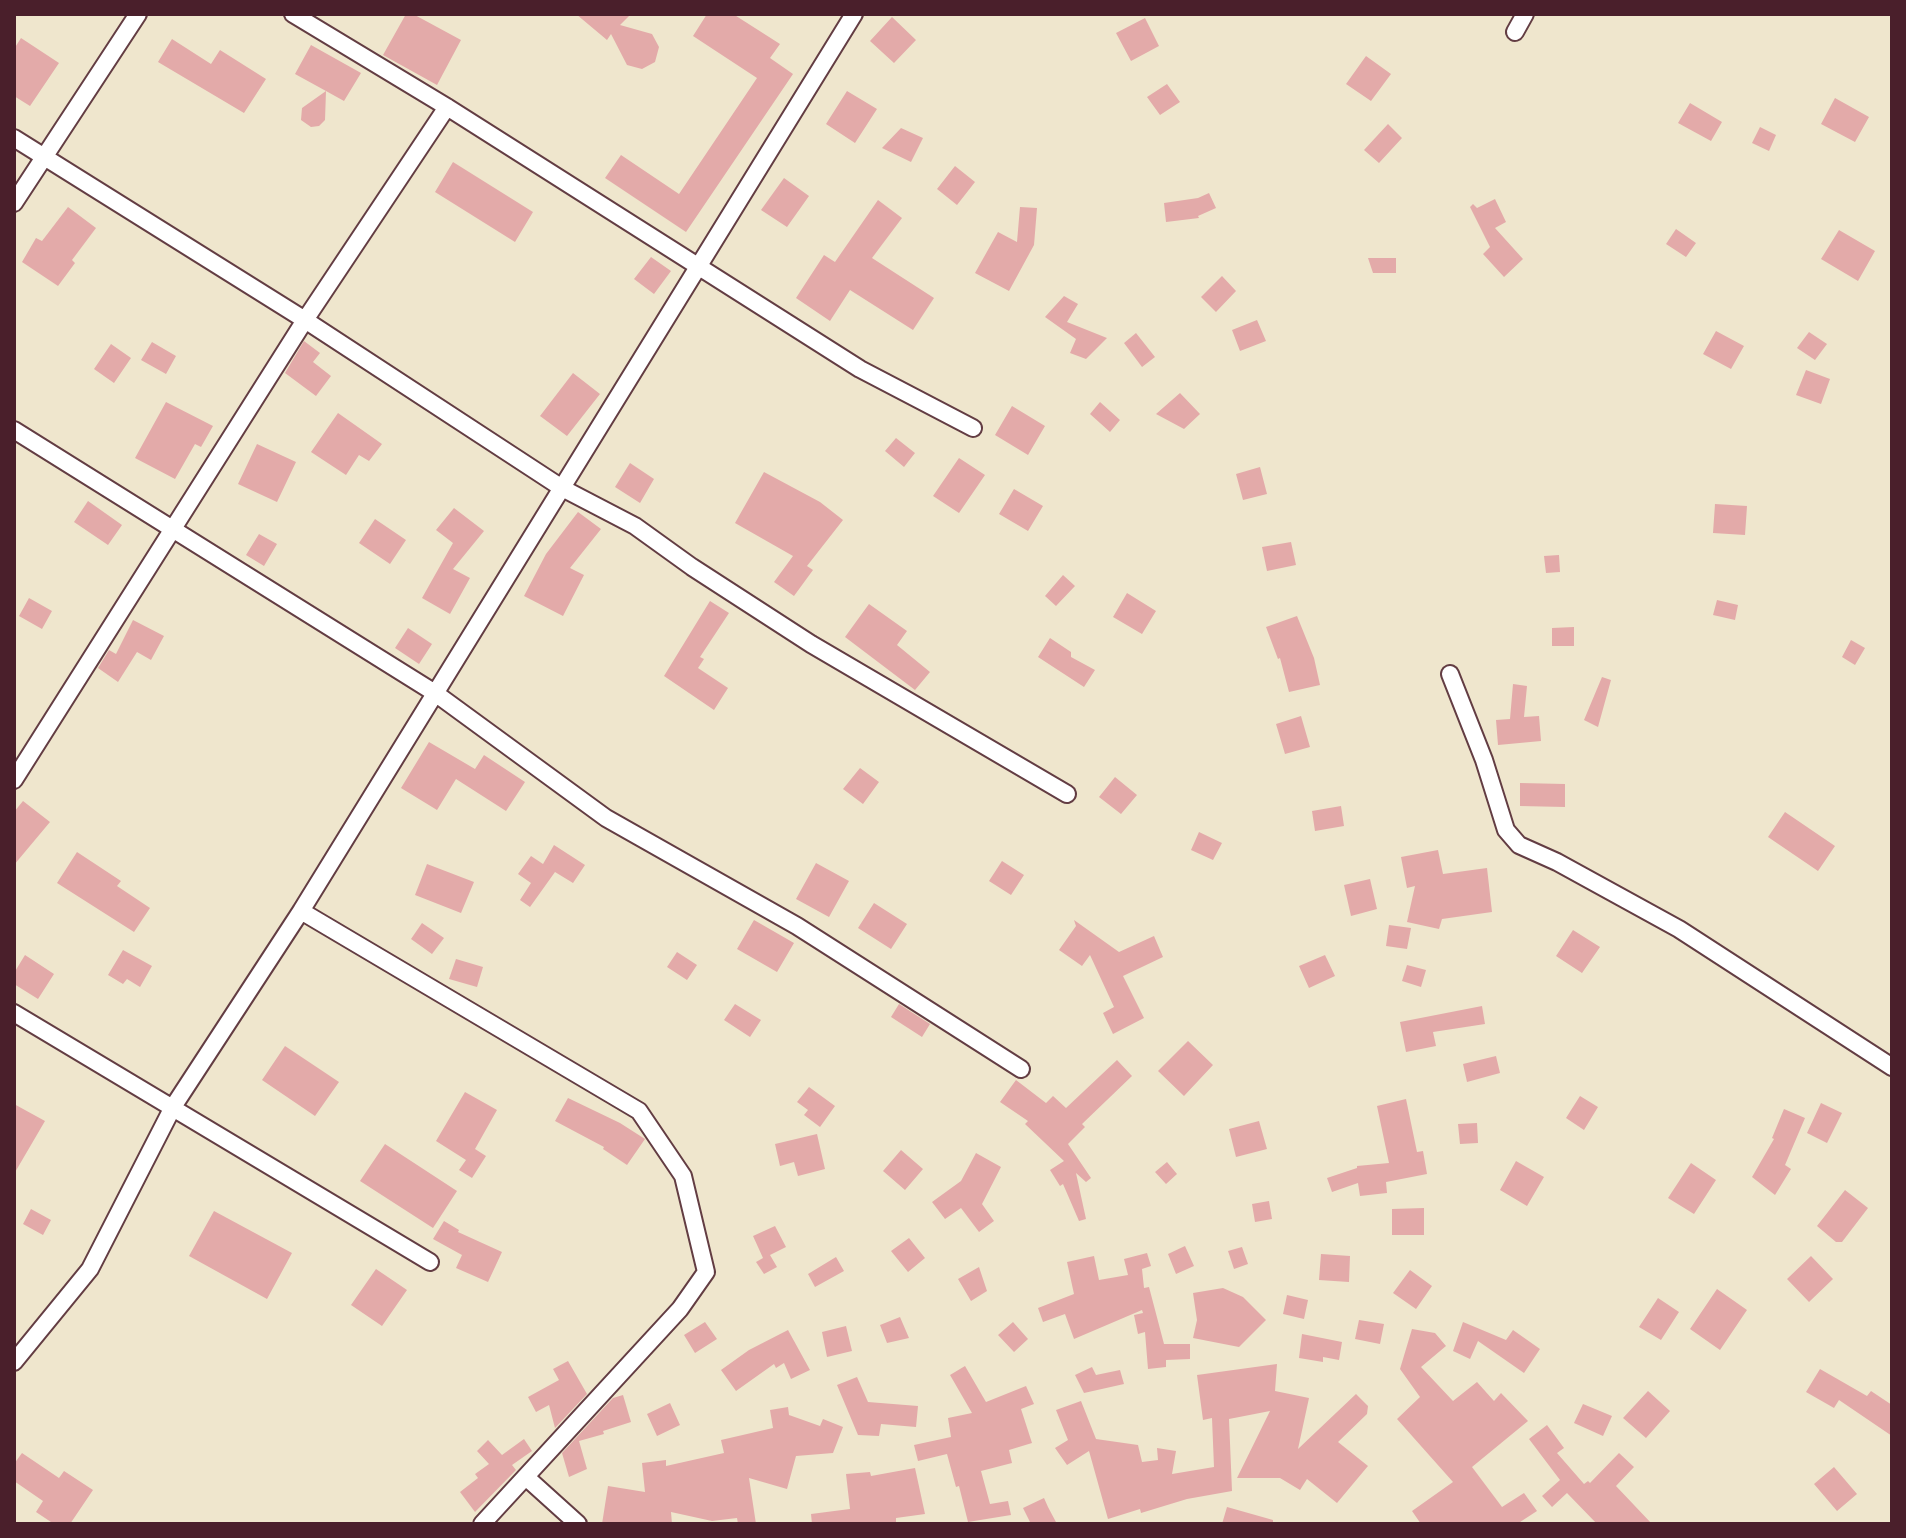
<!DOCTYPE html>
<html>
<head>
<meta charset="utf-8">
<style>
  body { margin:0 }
  #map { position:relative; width:1906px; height:1538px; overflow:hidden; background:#efe6cd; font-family:Mali,sans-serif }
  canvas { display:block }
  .frame { position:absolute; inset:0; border:16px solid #4a1f2b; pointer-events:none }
</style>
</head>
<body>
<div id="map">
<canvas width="1906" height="1538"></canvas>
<div class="frame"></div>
</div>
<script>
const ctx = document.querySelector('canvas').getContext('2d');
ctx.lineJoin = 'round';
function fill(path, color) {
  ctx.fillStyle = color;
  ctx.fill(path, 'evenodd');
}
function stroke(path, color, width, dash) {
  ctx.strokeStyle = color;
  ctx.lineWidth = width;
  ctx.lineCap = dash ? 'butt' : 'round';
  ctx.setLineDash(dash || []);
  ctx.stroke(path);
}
fill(new Path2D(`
  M406 14H413L461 40 437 85 383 55Z
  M576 14H631L620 25 652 34 659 47 655 62 642 69 627 65 611 34 607 40Z
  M707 14H733L780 44 770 58 793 74 686 232 605 178 621 155 679 194 757 78 693 36Z
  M892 17 916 40 894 63 870 41Z
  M1145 18 1159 46 1131 61 1116 33Z
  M21 38 59 63 30 106 14 96V49Z
  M172 39 211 64 220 50 266 79 244 113 158 62Z
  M311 45 361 73 344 101 326 91 325 120 319 126 311 127 301 120 302 108 326 91 295 74Z
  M1366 56 1391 74 1371 101 1346 84Z
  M1167 84 1180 102 1160 115 1147 97Z
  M847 91 877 109 855 143 826 124Z
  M1835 98 1869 117 1855 142 1821 124Z
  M1690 103 1722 122 1711 141 1678 123Z
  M1388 124 1402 138 1379 163 1364 150Z
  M1760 127 1776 135 1769 151 1752 143Z
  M901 128 923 138 911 162 882 148Z
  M453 162 533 212 515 242 435 192Z
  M955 166 975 182 957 205 937 189Z
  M784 178 809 196 787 227 761 210Z
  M1209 193 1216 208 1198 216 1199 218 1166 222 1164 203 1198 198Z
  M1495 199 1506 222 1495 228 1523 259 1504 277 1483 254 1490 247 1470 207 1473 204 1477 208Z
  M878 200 902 218 872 258 934 298 913 330 850 290 830 321 796 298 824 255 835 262Z
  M68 207 96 228 72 260 75 263 58 286 22 262 36 238 42 241Z
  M1020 207 1037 208 1034 245 1009 291 975 273 998 232 1017 242Z
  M1676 229 1696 243 1686 257 1666 244Z
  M1839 230 1875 251 1858 281 1821 259Z
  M651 257 671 271 654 294 634 279Z
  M1368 258H1396V273H1373Z
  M1222 276 1236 291 1216 312 1201 297Z
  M1064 296 1078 304 1067 322 1107 338 1086 359 1070 353 1076 339 1045 317Z
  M1257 320 1266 341 1240 351 1232 330Z
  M1716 331 1744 346 1731 369 1703 354Z
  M1809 332 1827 344 1815 360 1797 348Z
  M1136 333 1155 357 1142 367 1124 343Z
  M304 341 320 353 313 362 331 376 316 396 285 373Z
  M152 342 176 356 166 374 141 360Z
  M111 344 131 358 114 383 94 369Z
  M1806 370 1830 379 1821 404 1796 395Z
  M573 373 600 394 567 436 540 416Z
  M1180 393 1200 414 1184 429 1156 414Z
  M166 402 213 426 201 447 195 444 175 479 135 458Z
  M1100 402 1120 420 1110 432 1090 414Z
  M1012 406 1045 426 1028 455 995 435Z
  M338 413 382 444 369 461 359 455 346 475 311 452Z
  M896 438 915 453 904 467 885 451Z
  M257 444 296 462 277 502 238 484Z
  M959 458 985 475 959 513 933 496Z
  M630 463 654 479 640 503 615 487Z
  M1260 467 1267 494 1243 500 1236 474Z
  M764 472 820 502 843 520 807 566 813 570 794 596 774 582 793 556 735 523Z
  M1014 489 1043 506 1028 531 999 514Z
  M88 501 122 525 108 545 74 522Z
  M1715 504 1747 506 1745 535 1713 533Z
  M454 508 484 531 453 569 470 578 450 614 422 598 453 543 436 530Z
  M578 512 601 529 570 568 584 575 563 616 524 596 546 554Z
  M375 519 406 540 390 564 359 543Z
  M259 534 277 544 264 566 246 555Z
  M1291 542 1296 565 1267 571 1262 547Z
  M1559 555 1560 572 1546 573 1544 556Z
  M1063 575 1075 586 1056 606 1045 596Z
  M1127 593 1156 611 1142 634 1113 617Z
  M29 598 52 611 42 629 19 616Z
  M1717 600 1738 605 1735 620 1713 615Z
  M710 601 729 613 700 657 704 659 698 668 728 688 714 710 664 676Z
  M869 604 907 631 897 645 930 672 915 690 845 637Z
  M1297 616 1314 658 1320 685 1289 692 1280 658 1278 659 1266 627Z
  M133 620 164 636 151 660 137 652 118 682 98 668 109 650 116 654Z
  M1574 627V646H1552V628Z
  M408 628 432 644 419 664 395 648Z
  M1050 638 1071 652V657L1095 670 1084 687 1038 657Z
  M1851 640 1865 648 1855 665 1842 657Z
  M1602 677 1611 680 1598 727 1584 720Z
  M1513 684 1527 686 1524 717 1539 716 1541 741 1498 745 1496 720 1510 719Z
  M1301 716 1310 747 1285 754 1276 724Z
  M429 742 475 769 484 755 525 782 506 811 456 779 437 810 401 788Z
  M860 768 879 782 863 804 843 789Z
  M1115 777 1137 795 1121 814 1099 797Z
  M1520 783 1565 784V807L1520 806Z
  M23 801 50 822 14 865V812Z
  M1341 806 1344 826 1315 831 1312 811Z
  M1785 812 1835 846 1818 871 1768 837Z
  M1199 832 1222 843 1213 860 1191 850Z
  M554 845 585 865 573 883 555 872 530 907 520 900 531 883 518 874 531 856 543 864Z
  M1438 850 1443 874 1487 868 1492 912 1442 919 1439 929 1407 922 1415 886 1407 888 1401 857Z
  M77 852 121 881 117 886 150 908 134 932 57 883Z
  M1002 861 1024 875 1011 895 989 881Z
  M816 863 849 881 829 917 796 899Z
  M427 864 474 882 461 913 415 895Z
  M1370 879 1377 909 1351 916 1344 885Z
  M874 903 907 924 891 949 858 928Z
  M754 920 794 943 777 972 737 949Z
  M1074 920 1119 952 1154 936 1163 957 1123 976 1144 1018 1113 1034 1103 1013 1114 1007 1090 955 1082 966 1059 950 1076 926Z
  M422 923 444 938 432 954 411 939Z
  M1389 925 1411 928 1407 949 1386 946Z
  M1573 930 1600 947 1582 973 1556 956Z
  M123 950 152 966 140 987 127 979 123 984 108 975Z
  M677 952 697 965 687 980 667 967Z
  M25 955 54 974 38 999 14 984V973Z
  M1325 955 1335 976 1309 988 1299 966Z
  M456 959 483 967 477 987 449 979Z
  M1407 965 1426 970 1421 987 1402 981Z
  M735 1004 761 1020 750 1037 724 1020Z
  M899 1004 930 1024 922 1037 891 1017Z
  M1482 1006 1485 1024 1433 1032 1436 1046 1406 1052 1400 1022Z
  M1188 1041 1213 1065 1184 1096 1158 1071Z
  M285 1046 339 1082 315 1116 262 1080Z
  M1496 1056 1500 1073 1467 1082 1463 1064Z
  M1117 1060 1132 1076 1082 1124 1085 1127 1068 1144 1091 1178 1086 1182 1076 1173 1086 1219 1079 1221 1063 1184 1060 1186 1050 1170 1064 1161 1025 1124 1028 1121 1000 1102 1016 1080 1046 1103 1053 1096 1066 1108Z
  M809 1087 835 1106 820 1127 804 1115 808 1110 797 1102Z
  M465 1092 497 1110 475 1149 486 1156 472 1178 459 1170 466 1160 436 1141Z
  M1580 1096 1598 1107 1584 1130 1566 1118Z
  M568 1098 620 1123 645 1139 627 1165 603 1149 604 1147 555 1121Z
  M1406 1099 1417 1152 1423 1151 1427 1174 1386 1182 1387 1193 1360 1196 1358 1183 1332 1192 1327 1178 1357 1168V1166L1389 1163 1377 1106Z
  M1821 1103 1842 1113 1827 1143 1807 1133Z
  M14 1104 45 1121 14 1174Z
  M1784 1109 1805 1118 1785 1165 1791 1169 1775 1195 1752 1177 1774 1139 1772 1138Z
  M1259 1121 1267 1149 1236 1157 1229 1129Z
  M1477 1123 1478 1143 1460 1144 1458 1124Z
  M817 1134 825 1169 798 1176 794 1162 780 1166 775 1144Z
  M385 1144 457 1191 433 1228 360 1181Z
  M901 1150 923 1169 905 1190 883 1171Z
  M976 1153 1001 1167 982 1204 994 1221 979 1232 961 1208 945 1219 932 1202 961 1181Z
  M1516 1161 1544 1177 1527 1206 1500 1190Z
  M1167 1162 1177 1174 1166 1184 1155 1172Z
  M1691 1163 1716 1180 1694 1214 1668 1198Z
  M1845 1190 1868 1208 1842 1242H1836L1817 1226Z
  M1269 1201 1272 1219 1255 1222 1252 1204Z
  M1424 1208V1235H1392V1209Z
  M31 1209 51 1220 43 1235 23 1224Z
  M214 1211 292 1253 267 1299 189 1256Z
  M444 1221 459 1230 458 1232 502 1252 488 1282 456 1268 462 1255 433 1239Z
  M775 1226 786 1247 770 1255 777 1267 764 1274 756 1262 763 1258 753 1236Z
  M909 1238 925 1258 908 1272 891 1251Z
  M1185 1246 1194 1266 1176 1274 1168 1254Z
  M1242 1247 1248 1264 1234 1269 1228 1251Z
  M1147 1253 1151 1266 1142 1269 1144 1288 1149 1287 1164 1344H1190V1359L1166 1360V1367L1148 1369 1145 1332 1138 1334 1134 1315 1143 1313 1142 1310 1074 1339 1065 1314 1043 1322 1038 1308 1074 1294 1067 1262 1094 1256 1099 1280 1128 1275 1124 1259Z
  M1321 1254 1350 1256 1349 1282 1319 1280Z
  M1811 1256 1833 1279 1809 1302 1787 1279Z
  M836 1257 844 1271 815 1287 808 1274Z
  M979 1267 987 1291 971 1301 958 1279Z
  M376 1269 407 1290 382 1326 351 1305Z
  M1410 1270 1432 1286 1416 1309 1393 1293Z
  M1223 1288 1243 1297 1266 1320 1239 1347 1193 1338 1197 1320 1193 1293Z
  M1717 1289 1747 1310 1720 1350 1690 1329Z
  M1287 1295 1308 1300 1304 1319 1283 1314Z
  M1658 1298 1679 1312 1661 1340 1639 1327Z
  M900 1317 909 1338 887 1343 880 1325Z
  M1359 1320 1384 1324 1380 1344 1355 1339Z
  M705 1322 717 1339 695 1353 684 1335Z
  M1013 1322 1028 1339 1014 1352 998 1335Z
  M1463 1322 1506 1340 1513 1330 1540 1349 1524 1373 1478 1341 1470 1359 1453 1351Z
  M846 1326 852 1351 827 1357 822 1332Z
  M1412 1329 1435 1333 1446 1346 1421 1367 1453 1401 1477 1382 1494 1401 1501 1393 1528 1421 1472 1467 1502 1507 1524 1493 1537 1511 1517 1524H1421L1412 1511 1453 1482 1397 1419 1420 1397 1400 1369Z
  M788 1330 810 1370 791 1379 784 1363 776 1368 774 1364 736 1391 721 1370 749 1350Z
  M1302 1334 1342 1342 1339 1360 1323 1357V1362L1299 1358Z
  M568 1361 587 1394 555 1428 549 1405 536 1412 528 1397 559 1380 553 1369Z
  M1277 1364 1275 1391 1309 1398 1298 1449 1356 1394 1368 1406 1367 1414 1338 1442 1368 1466 1337 1503 1307 1479 1300 1490 1280 1478H1237L1270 1411 1229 1419 1232 1491 1187 1499 1141 1513 1140 1509 1108 1519 1089 1451 1067 1465 1055 1448 1068 1440 1056 1410 1081 1401 1096 1439 1138 1445 1142 1462 1158 1460 1157 1448 1176 1451 1172 1474 1214 1467 1212 1418 1203 1420 1197 1375Z
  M965 1366 986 1402 1026 1386 1034 1404 1021 1409 1032 1443 1009 1450 1012 1463 981 1471 990 1504 1008 1501 1011 1515 968 1522 959 1486 956 1487 947 1454 918 1461 914 1445 951 1437 948 1418 972 1413 950 1375Z
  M1092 1367 1096 1375 1120 1370 1124 1384 1084 1393 1075 1375Z
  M1820 1369 1867 1396 1871 1391 1892 1405V1436L1839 1400 1834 1408 1806 1392Z
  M857 1377 868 1402 918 1406 916 1427 881 1424 879 1436 858 1435 837 1385Z
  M1648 1391 1670 1411 1646 1438 1623 1418Z
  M623 1395 631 1422 603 1431 604 1434 579 1441 587 1469 569 1477 562 1453 613 1398Z
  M670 1403 680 1425 657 1436 647 1414Z
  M1583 1404 1612 1416 1603 1436 1574 1423Z
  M788 1407 789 1415 820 1426 823 1419 843 1427 833 1453 796 1456 787 1489 749 1478 756 1524H738L737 1518 712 1521 671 1512 672 1524H602L608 1486 645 1492 642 1463 666 1460V1466L724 1453 721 1440 773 1428 770 1410Z
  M1547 1425 1564 1448 1557 1453 1584 1484 1588 1481 1590 1483 1619 1453 1634 1467 1616 1486 1652 1524H1597L1567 1493 1552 1507 1542 1496 1560 1480 1529 1439Z
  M524 1439 532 1451 512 1465 516 1470 475 1512 460 1492 478 1478 475 1474 489 1464 477 1451 488 1440 502 1455Z
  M22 1453 59 1478 64 1471 93 1490 70 1524H54L36 1512 43 1501 14 1481V1464Z
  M1834 1467 1857 1494 1837 1511 1814 1484Z
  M915 1468 925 1514 896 1518V1522L812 1524 811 1514 850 1509 846 1474 870 1472 871 1476Z
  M1044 1498 1048 1507 1057 1524H1031L1023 1508Z
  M1227 1507 1273 1520V1524H1222Z`), '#e3aaa9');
const minor = new Path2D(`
  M293 14 447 107 860 369 973 428
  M1515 32 1525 14
  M14 138 305 320 562 488 635 526 692 567 811 644 1067 794
  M14 203 138 14
  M14 430 435 693 606 818 797 926 1021 1069
  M1450 674 1484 760 1506 830 1519 845 1557 862 1679 929 1892 1067
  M14 780 305 320 447 107
  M301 911 639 1111 683 1176 706 1272 680 1309 482 1524
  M14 1013 430 1262
  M14 1362 90 1269 173 1107 301 911 854 14
  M527 1478 578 1524`);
stroke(minor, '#633d43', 20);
stroke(minor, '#fff', 16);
</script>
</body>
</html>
